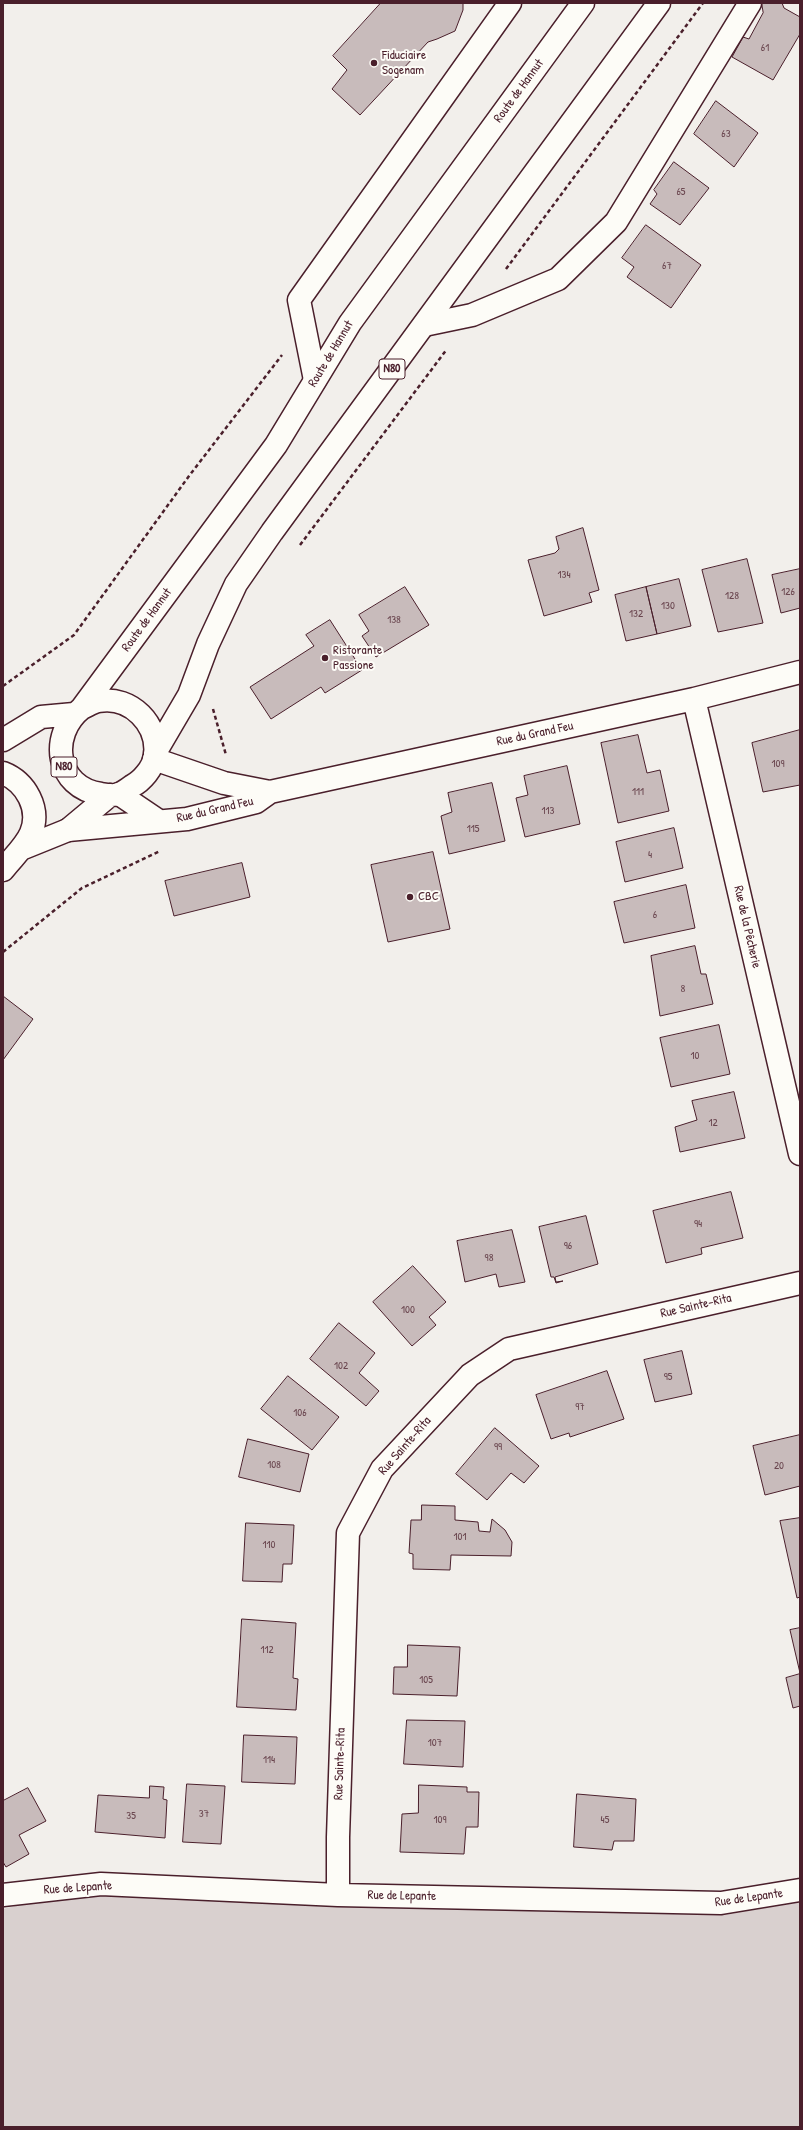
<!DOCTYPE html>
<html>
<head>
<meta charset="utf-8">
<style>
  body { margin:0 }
  #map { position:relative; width:803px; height:2130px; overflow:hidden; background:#f2efeb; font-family:"Patrick Hand",sans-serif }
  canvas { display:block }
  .frame { position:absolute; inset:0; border:4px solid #4a1f2b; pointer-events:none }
</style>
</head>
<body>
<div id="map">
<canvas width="803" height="2130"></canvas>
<div class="frame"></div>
</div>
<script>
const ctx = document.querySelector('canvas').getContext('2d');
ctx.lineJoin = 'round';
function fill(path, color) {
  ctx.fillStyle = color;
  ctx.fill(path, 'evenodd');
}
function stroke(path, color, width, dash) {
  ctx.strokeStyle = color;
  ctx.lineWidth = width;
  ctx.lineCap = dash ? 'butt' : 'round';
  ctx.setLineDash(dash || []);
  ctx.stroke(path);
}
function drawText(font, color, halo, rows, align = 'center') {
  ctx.font = font + ' "Patrick Hand",sans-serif';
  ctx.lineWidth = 4;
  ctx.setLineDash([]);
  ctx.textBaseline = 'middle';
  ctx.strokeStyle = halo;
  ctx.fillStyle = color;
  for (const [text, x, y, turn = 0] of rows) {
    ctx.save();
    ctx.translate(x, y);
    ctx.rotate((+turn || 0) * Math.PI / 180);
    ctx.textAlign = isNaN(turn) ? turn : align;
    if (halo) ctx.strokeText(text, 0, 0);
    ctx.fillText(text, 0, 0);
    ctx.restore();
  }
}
fill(new Path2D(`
  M123 1893 725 1915 800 1902V2127H3V1909L47 1898Z`), '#d9d0cf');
const building = new Path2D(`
  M381 3H463V10L455 31 437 39 428 42 360 115 332 89 347 70 333 56Z
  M762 3H782L784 8 800 17V34L773 80 732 57 743 37 749 39 763 13Z
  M716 101 758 133 734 167 694 134Z
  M674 162 709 188 680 225 650 204 657 194 654 190Z
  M646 225 701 265 671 308 627 277 634 267 622 258Z
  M583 528 599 590 589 593 592 602 544 616 528 560 555 553 559 549 556 537Z
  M747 559 763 623 718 632 702 570Z
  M800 569V608L781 613 772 575Z
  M679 579 691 626 657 634 646 587Z
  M405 587 429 625 376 657 362 636 369 631 359 615Z
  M646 587 657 634 626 641 615 595Z
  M330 620 362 670 325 693 321 687 271 719 250 687 314 646 306 635Z
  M800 730V785L763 792 752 743Z
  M638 735 647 773 660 770 669 811 618 823 601 743Z
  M567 766 580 824 525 837 516 798 528 795 524 776Z
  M492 783 505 841 449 854 441 816 452 812 448 793Z
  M674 828 683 868 625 882 616 842Z
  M433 852 450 929 388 942 371 865Z
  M242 863 250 897 174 916 165 881Z
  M686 885 695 928 624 943 614 902Z
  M695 946 701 974H706L713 1004 660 1016 651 956Z
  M3 996 33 1019 3 1060Z
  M719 1025 730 1074 671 1087 660 1038Z
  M734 1092 745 1138 680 1152 675 1127 697 1120 692 1101Z
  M731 1192 743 1238 701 1248 702 1254 666 1263 653 1211Z
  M586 1216 598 1264 555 1277 556 1282 563 1281 556 1283 554 1277H551L539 1227Z
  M512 1230 525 1282 499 1287 496 1274 465 1282 457 1241Z
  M413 1266 446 1302 429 1317 436 1325 412 1346 373 1302Z
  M339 1323 375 1353 359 1373 379 1391 366 1406 310 1359Z
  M682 1351 692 1394 655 1402 644 1360Z
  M607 1371 624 1419 570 1437 569 1433 551 1439 536 1395Z
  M288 1376 339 1417 312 1450 261 1409Z
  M495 1428 539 1466 524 1483 511 1473 487 1500 456 1474Z
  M800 1435V1486L765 1495 753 1446Z
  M248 1439 309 1454 300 1492 239 1477Z
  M422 1505 455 1506V1520L478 1522 479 1531 490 1532 492 1519 505 1530 512 1542 511 1556 451 1555 450 1570 413 1569V1554L409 1553 411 1520H421Z
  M800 1518V1597L797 1598 780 1521Z
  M246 1523 294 1525 292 1564H283L282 1582 243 1581Z
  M242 1619 296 1623 293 1678 298 1679 296 1710 237 1707Z
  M800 1628V1673L790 1630Z
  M408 1645 460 1647 457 1696 393 1694 394 1667H407Z
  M800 1674V1706L793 1708 786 1678Z
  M407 1720 465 1721 463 1767 404 1764Z
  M244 1735 297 1737 295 1784 242 1782Z
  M187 1784 225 1786 221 1844 183 1842Z
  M419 1785 467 1787V1792H479L478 1827H466L464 1854 400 1852 402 1814 418 1813Z
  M150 1786 164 1787 163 1799 167 1800 165 1838 95 1832 98 1795 149 1798Z
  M28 1788 46 1821 19 1835 29 1854 6 1867 3 1862V1801Z
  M577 1794 636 1799 634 1841H614L612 1850 574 1847Z`);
fill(building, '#c8bbbb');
stroke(building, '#4a1f2b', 1);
const minor = new Path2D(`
  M424 325 472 315 558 279 616 222 750 3
  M315 380 299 300 510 3
  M694 699 800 1154
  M154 759 224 783 270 792 694 699 800 672
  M119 794 159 821
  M68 830 187 819 256 802 270 792
  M3 1895 101 1884 338 1895 721 1903 800 1890
  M338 1895V1837L348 1533 382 1469 470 1375 509 1349 800 1283`);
const major = new Path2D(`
  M82 708C87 706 93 702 99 701 131 696 159 724 155 756 153 768 142 781 132 786 128 789 124 792 119 794 114 796 107 795 101 794 56 788 48 735 82 708L276 445 350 323 583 3
  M3 740 41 717 74 714
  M155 753 189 695 208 644 236 584 272 532 659 3
  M3 773C26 782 41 809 31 833 25 847 12 858 3 870
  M21 849 68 830 110 795`);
stroke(minor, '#4a1f2b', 25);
stroke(major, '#4a1f2b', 25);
stroke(new Path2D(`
  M506 269 703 3
  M300 545 447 349
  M3 686 74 635 189 476 282 355
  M213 709 226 755
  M3 952 82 888 160 851`), '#4a1f2b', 2.5, [4, 3]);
stroke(minor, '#fdfcf7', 22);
stroke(major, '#fdfcf7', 22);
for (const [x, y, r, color] of [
  [374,63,4,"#4a1f2b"],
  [325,658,4,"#4a1f2b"],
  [410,897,4,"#4a1f2b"]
]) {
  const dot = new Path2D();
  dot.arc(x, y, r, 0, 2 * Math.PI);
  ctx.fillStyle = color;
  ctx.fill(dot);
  stroke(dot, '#fdfcf7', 1.5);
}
drawText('11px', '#6a464f', null, [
  ["61",765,48],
  ["63",726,134],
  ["65",681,192],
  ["67",667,266],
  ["134",564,575],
  ["126",788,592],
  ["128",732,596],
  ["130",668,606],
  ["132",636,614],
  ["138",394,620],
  ["109",778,764],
  ["111",638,792],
  ["113",548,811],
  ["115",473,829],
  ["4",650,855],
  ["6",655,915],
  ["8",683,989],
  ["10",695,1056],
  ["12",713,1123],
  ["94",698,1224],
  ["96",568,1246],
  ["98",489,1258],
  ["100",408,1310],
  ["102",341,1366],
  ["95",668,1377],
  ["97",580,1407],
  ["106",300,1413],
  ["99",498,1447],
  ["108",274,1465],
  ["20",779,1466],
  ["101",460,1537],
  ["110",269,1545],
  ["112",267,1650],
  ["105",426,1680],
  ["107",435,1743],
  ["114",269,1760],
  ["37",204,1814],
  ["35",131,1816],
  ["109",440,1820],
  ["45",605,1820]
]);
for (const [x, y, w] of [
  [392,369,26],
  [64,767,26]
]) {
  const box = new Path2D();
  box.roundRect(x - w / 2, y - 10, w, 20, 3);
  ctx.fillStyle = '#fdfcf7';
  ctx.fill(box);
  stroke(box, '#4a1f2b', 1);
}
drawText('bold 12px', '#4a1f2b', null, [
  ["N80",392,369],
  ["N80",64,767]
]);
drawText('13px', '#4a1f2b', '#fdfcf7', [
  ["Fiduciaire",382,56],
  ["Sogenam",382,71],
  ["Ristorante",333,651],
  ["Passione",333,666],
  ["CBC",418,897]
], 'left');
drawText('13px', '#4a1f2b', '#fdfcf7', [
  ["Route de Hannut",519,91,-54],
  ["Route de Hannut",331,354,-59],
  ["Route de Hannut",147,620,-54],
  ["Rue du Grand Feu",535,734,-12],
  ["Rue du Grand Feu",215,810,-13],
  ["Rue de la Pêcherie",747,927,77],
  ["Rue Sainte-Rita",696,1306,-13],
  ["Rue Sainte-Rita",405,1446,-49],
  ["Rue Sainte-Rita",340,1764,-88],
  ["Rue de Lepante",78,1888,-4],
  ["Rue de Lepante",402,1896,1],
  ["Rue de Lepante",749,1898,-8]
]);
</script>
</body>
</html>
